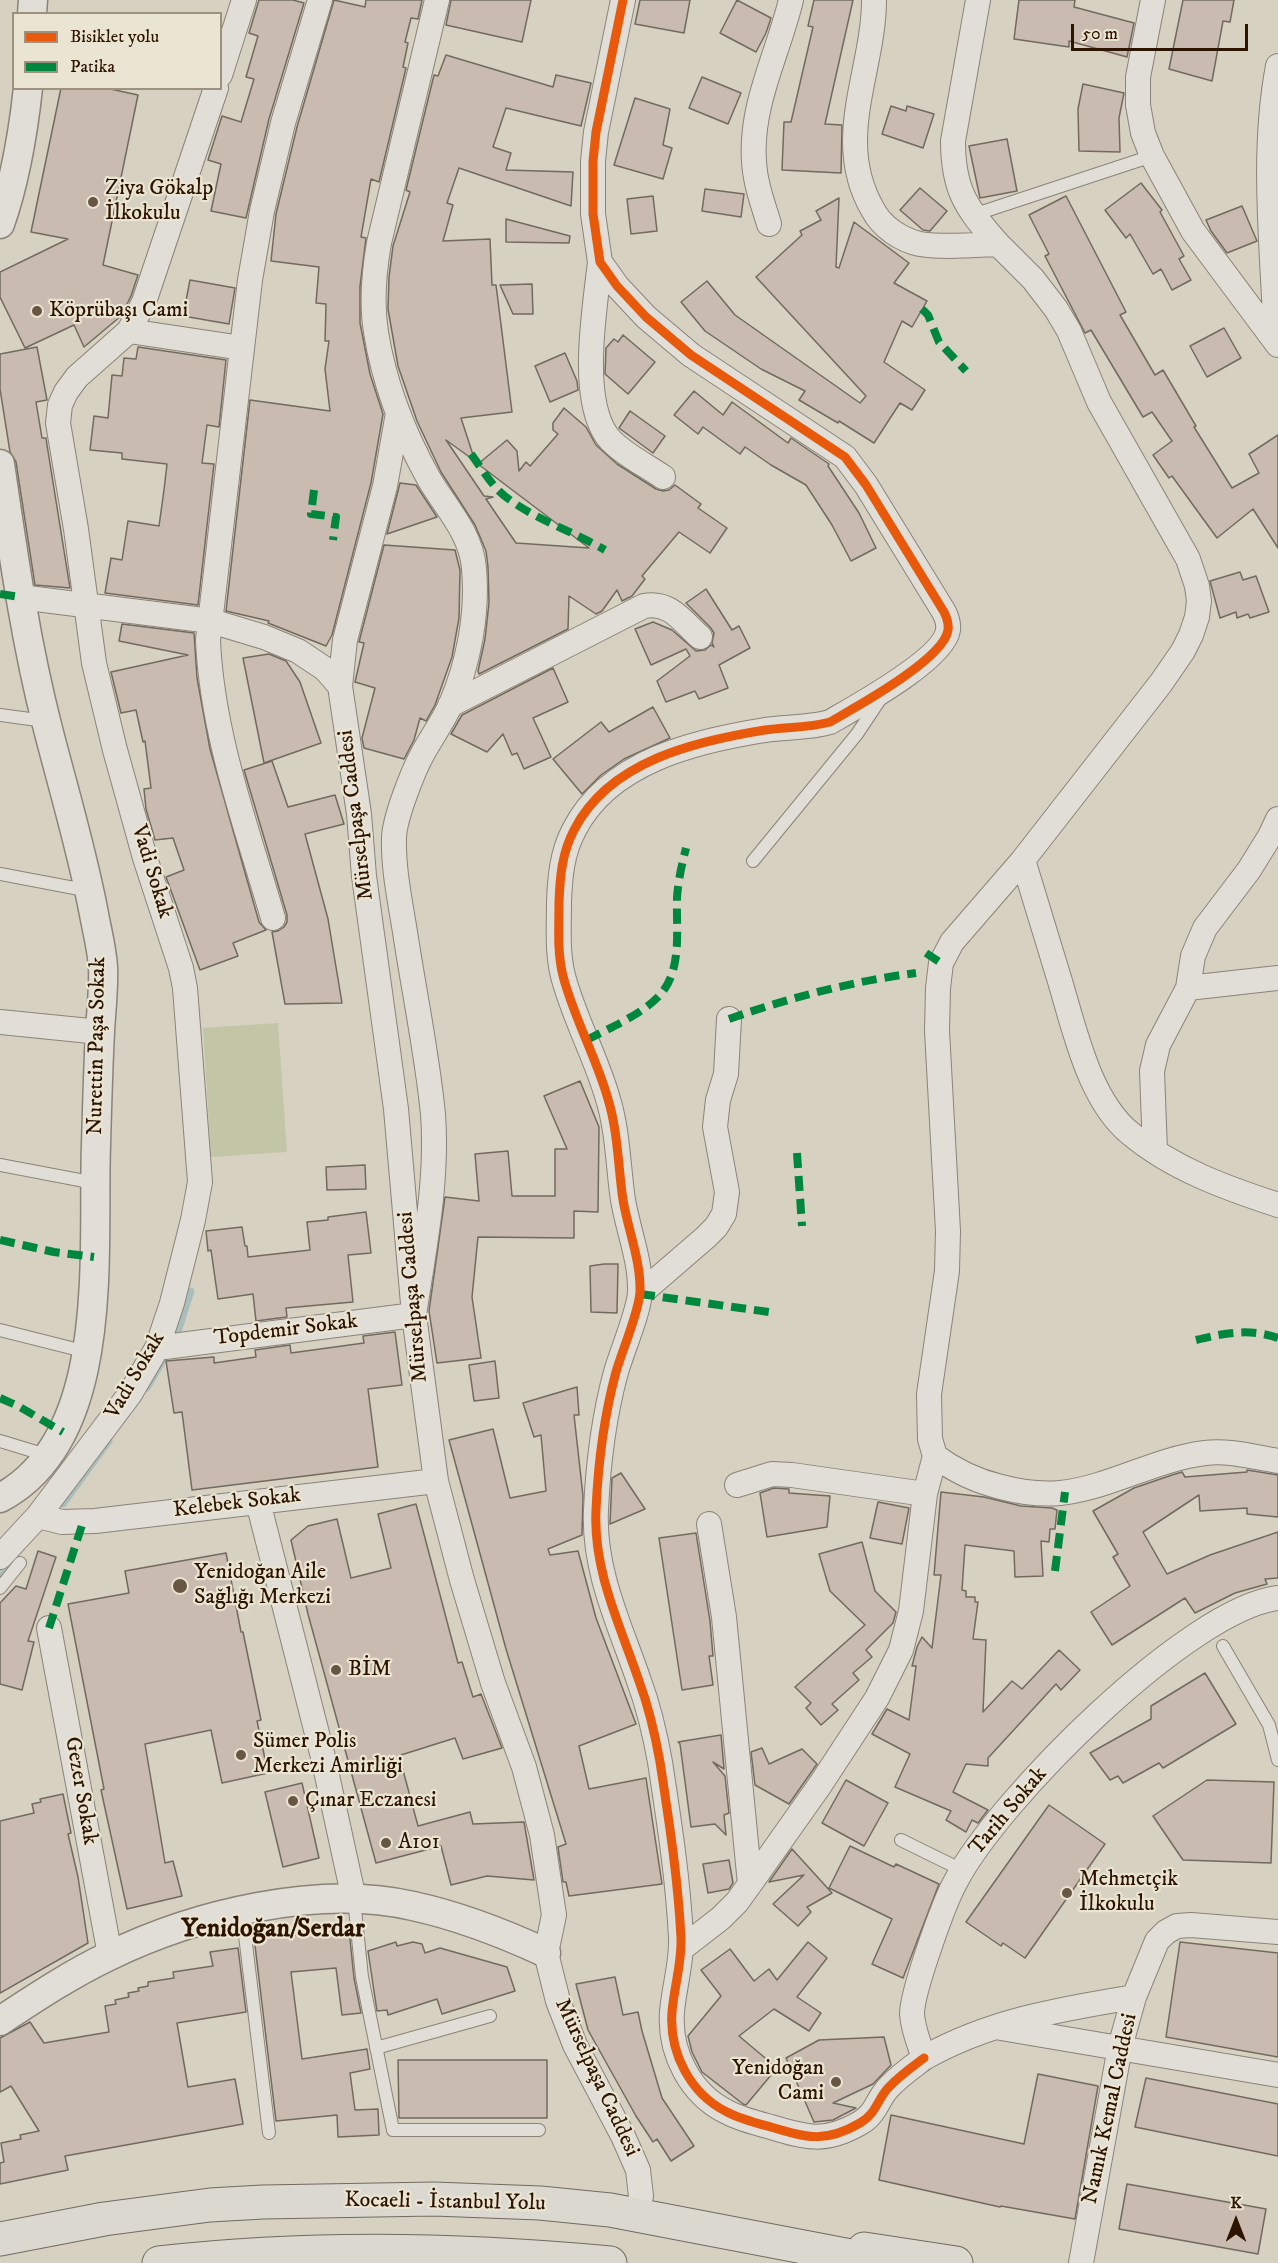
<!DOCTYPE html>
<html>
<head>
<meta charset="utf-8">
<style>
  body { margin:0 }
  #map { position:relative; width:1278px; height:2263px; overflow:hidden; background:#d7d1c1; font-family:"IM FELL DW Pica",serif }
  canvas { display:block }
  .legend { position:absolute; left:12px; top:12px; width:210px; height:78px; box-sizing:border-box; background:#eae4d2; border:2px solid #9e917e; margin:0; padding:8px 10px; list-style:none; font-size:18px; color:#2d1401 }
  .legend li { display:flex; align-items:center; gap:12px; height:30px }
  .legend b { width:30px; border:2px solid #9e917e }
  .north { position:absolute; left:1206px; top:2191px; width:60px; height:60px; -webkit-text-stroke:4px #eae4d2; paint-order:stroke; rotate:0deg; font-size:16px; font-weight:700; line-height:24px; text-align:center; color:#2d1401 }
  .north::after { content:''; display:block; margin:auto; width:21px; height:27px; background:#2d1401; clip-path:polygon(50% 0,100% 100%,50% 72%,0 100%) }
  .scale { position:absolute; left:1071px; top:24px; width:177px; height:27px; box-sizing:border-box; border:3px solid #2d1401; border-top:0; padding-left:8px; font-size:18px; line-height:21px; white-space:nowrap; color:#2d1401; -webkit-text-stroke:4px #eae4d2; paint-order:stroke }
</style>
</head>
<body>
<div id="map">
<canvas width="1278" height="2263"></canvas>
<ul class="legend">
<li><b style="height:8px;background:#e8590c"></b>Bisiklet yolu</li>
<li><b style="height:8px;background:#00873e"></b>Patika</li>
</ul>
<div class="north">K</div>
<div class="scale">50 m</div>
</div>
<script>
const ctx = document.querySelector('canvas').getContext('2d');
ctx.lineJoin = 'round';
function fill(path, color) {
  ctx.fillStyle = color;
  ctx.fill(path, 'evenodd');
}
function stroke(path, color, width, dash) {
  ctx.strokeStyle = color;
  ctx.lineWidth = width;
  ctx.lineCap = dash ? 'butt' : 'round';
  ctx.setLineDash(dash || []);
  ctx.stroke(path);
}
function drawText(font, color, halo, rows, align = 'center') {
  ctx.font = font + ' "IM FELL DW Pica",serif';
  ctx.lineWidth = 4.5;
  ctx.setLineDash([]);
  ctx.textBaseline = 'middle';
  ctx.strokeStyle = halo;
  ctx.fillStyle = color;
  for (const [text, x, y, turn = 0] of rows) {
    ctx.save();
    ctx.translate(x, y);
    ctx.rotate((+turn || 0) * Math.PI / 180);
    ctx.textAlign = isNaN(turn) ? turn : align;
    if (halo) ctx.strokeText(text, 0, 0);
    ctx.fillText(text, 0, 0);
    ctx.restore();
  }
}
fill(new Path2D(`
  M278 1023 287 1152 211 1157 203 1028Z`), '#c3c6a6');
stroke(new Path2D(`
  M178 1332 191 1291
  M147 1388 164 1359
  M63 1504 109 1441
  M0 1575 14 1559`), '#aabebb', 7);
const building = new Path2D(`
  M259 0H293L304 3 269 119 246 218 211 211 221 164 208 160 222 116 241 122 254 79 246 77 258 36 249 33Z
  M334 0 365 7 366 0H422L418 19 411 18 405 42 408 43 403 67 406 68 379 182 371 179 361 237 366 238 360 286V323L370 374 383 414 371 483 332 635 326 646 268 623 269 621 226 611 250 400 330 411 325 369 329 341H325L326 304 316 303 319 267 271 261 276 214 297 127Z
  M451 0H531L522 42 446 25Z
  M640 0H690L684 33 635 24Z
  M737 0 771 18 766 33 756 52 720 33Z
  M814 0H853L825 124 842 125 841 173 782 170 784 122H791L813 27 808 26Z
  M1019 0H1075L1074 7 1134 23 1127 57 1069 41V47L1014 39Z
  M1183 0H1234L1230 22 1223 21 1212 81 1169 69Z
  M446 55 553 87 556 75 591 83 581 126 506 108 493 147 511 153 506 170 573 172 571 206 459 168 447 203 453 205 443 241 490 239 492 285H496L512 412 461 418 475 461 446 440 484 496 493 497 486 499 516 543 589 548 478 464 507 440 517 451 519 471 526 462 530 466 558 434 553 430V423L564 408 586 427 596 445 617 464 656 489 663 491 669 490 675 485 701 504 698 508 727 528 710 553 679 532 642 576 645 579 632 596 622 601 617 590 602 611 596 614 569 596 568 629 479 674 478 671 485 639 489 603 488 567 486 551 475 525 441 472 417 421 398 366 388 309 389 277 393 246 410 192 406 190 434 75 438 76Z
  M702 77 741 93 728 124 689 108Z
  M1083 84 1124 93 1119 118 1120 152 1079 151 1078 109Z
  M61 88H106L138 95 103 265 138 275 131 296 121 316 84 347 74 325 25 348 0 297V272L68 239 31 232Z
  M635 98 670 109 663 145 672 148 663 179 614 165Z
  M891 106 906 111 907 106 934 114 923 148 882 134Z
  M1007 139 1017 191 980 198 969 146Z
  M1141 183 1162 210 1160 212 1184 256 1179 259 1191 280 1172 290 1161 269 1153 274 1130 234 1126 238 1105 210Z
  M920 188 947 211 930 231 923 230 900 210Z
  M705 189 744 194 741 217 702 211Z
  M653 196 657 231 631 234 627 199Z
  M1066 196 1126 312 1120 315 1155 375 1163 370 1196 426 1194 427 1232 488 1259 473 1249 454 1278 435V548L1253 509 1217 538 1172 476 1169 478 1153 455 1172 441 1152 412 1143 417 1091 330 1085 333 1045 256 1049 254 1029 215Z
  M839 198 836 267 839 268 854 222 909 263 894 283 927 301 912 327 902 321 884 362 925 390 912 410 900 403 874 443 839 421 838 423 799 400 805 391 761 369 705 331 681 302 707 281 735 315 860 403 866 396 756 277 802 235 800 231 821 220 816 211Z
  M1242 206 1257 241 1227 253 1211 231 1206 220Z
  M506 219 570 236 569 243 506 242Z
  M190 280 235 288 229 324 183 316Z
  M532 284 533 314H513L500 285Z
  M1224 328 1241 358 1207 377 1190 346Z
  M623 335 655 362 628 394 605 374 606 348 614 339 618 342Z
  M37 347 47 400 36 402 42 438H46L47 445 70 588 35 585 16 462 10 452 0 389V354Z
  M138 347 226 360 219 427 207 425 202 463 214 464 198 605 105 593 111 558 122 560 128 521 159 526 164 490 167 464 122 459V453L90 450 94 416 108 418 112 375 122 376 124 358 136 359Z
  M565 353 577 381 578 390 550 402 535 366Z
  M694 391 723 415 732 402 788 443 791 438 829 464 828 466 859 513 876 548 851 561 832 525 806 485 771 465 745 447 740 454 703 427 698 434 674 415Z
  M630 411 665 436 653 453 619 428Z
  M400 483 416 485 437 517 387 534Z
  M384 545 455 550 460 570 459 618 452 657 435 705 426 721 420 718 414 740 404 759 364 748 362 738 375 688 355 682 364 643 359 642Z
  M1240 572 1243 580 1256 576 1269 612 1250 618 1248 614 1237 618 1236 612 1220 618 1210 581Z
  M706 589 732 630 739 626 750 648 719 665 728 688 699 699 695 691 666 702 657 681 690 656 686 649 651 665 635 629 653 622 672 630 696 651 705 650 711 645 714 647 712 643 714 633 710 627 686 603Z
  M122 624 194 633 197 678 210 749 259 922 266 930 233 943 238 956 200 970 166 877 184 870 173 838 155 840 146 809 144 789 151 788 145 741 143 742 136 710 121 713 111 672 188 655 119 641Z
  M269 654 286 661 300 682 321 743 264 763 243 658Z
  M553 668 568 702 533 718 551 757 524 769 517 753 512 755 503 734 487 752 451 734 462 715Z
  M653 707 670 738 624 759 601 775 582 794 553 759 601 722 609 732Z
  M272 761 288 807 335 795 344 824 305 834 328 919 342 1003 285 1004 272 932 278 931 284 927 287 922V915L244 770Z
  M580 1081 599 1127 598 1212 574 1211V1238L478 1237 472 1297 481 1358 437 1363 429 1311 445 1197 479 1201 475 1154 508 1151 512 1196H555V1149H567L544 1096Z
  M365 1165 366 1189 327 1190 326 1167Z
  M366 1212 371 1253 348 1255 353 1302 286 1308 287 1317 256 1321 253 1294 218 1299 211 1250 208 1251 206 1231 242 1227 245 1246H247L248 1257 310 1250 307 1222 328 1220V1217Z
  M604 1264H618L617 1313 591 1312 590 1266Z
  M395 1332 402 1385 368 1389 378 1467 192 1490 182 1412 174 1413 166 1361 214 1357V1363L256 1357 255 1350 290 1345 291 1353 364 1343 363 1336Z
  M495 1361 499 1398 474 1401 469 1365Z
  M577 1387 579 1415H574L583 1496 582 1535 548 1549 550 1555 578 1551 596 1618 636 1724 579 1746 589 1789 646 1778 662 1884 569 1896 566 1882H563L558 1847 566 1844 506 1649 449 1440 493 1429 510 1498 546 1491 541 1435 534 1437 523 1403Z
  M1247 1470 1278 1475V1517L1247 1514V1508L1200 1511 1199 1495 1143 1532 1167 1574 1210 1555 1278 1532V1578L1265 1579 1267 1584 1235 1593 1195 1613 1185 1598 1112 1645 1091 1612 1130 1586 1113 1557 1118 1554 1093 1511 1134 1488 1172 1475 1182 1472 1185 1477 1247 1472Z
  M621 1473 645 1509 610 1524 612 1478Z
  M774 1488 789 1489V1493L830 1496 827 1527 767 1537 760 1493Z
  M941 1492 984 1497 1021 1506 1052 1508 1057 1510 1055 1529H1050L1049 1542 1041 1541 1043 1576 1015 1577 1014 1551 965 1545 962 1590 966 1591V1597H975V1602H978L973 1639 986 1640 983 1712 1012 1681 1022 1689 1059 1650 1080 1670 1061 1690 1056 1684 988 1758V1766L966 1764 953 1792 988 1810 978 1823 972 1820 966 1832 946 1820 951 1811 895 1787 910 1754 872 1734 887 1709 909 1720 916 1666H912L917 1647 922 1637 932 1648 941 1575H934Z
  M878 1502 909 1508 902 1544 870 1538Z
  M416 1504 458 1663 462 1662 473 1697 481 1694 502 1748 463 1759 455 1738 401 1755 402 1759H400L418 1826 470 1812 473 1824 524 1822 534 1880 487 1876 451 1885 441 1846 376 1863 308 1614 291 1540 308 1526 337 1519 351 1578 391 1568 378 1514Z
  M696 1533 710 1621 713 1656H709L713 1685 682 1690 659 1538Z
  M862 1542 875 1591 896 1612 893 1623 866 1650 872 1657 853 1673 859 1680 832 1704 838 1710 821 1725 806 1708 811 1703 795 1687 865 1625 830 1591 819 1554Z
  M38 1551 56 1557 28 1641 34 1642 22 1690 0 1684V1603L16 1586 26 1589Z
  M226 1553 241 1632H243L261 1720 257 1721 268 1773 222 1783 211 1730 145 1744 165 1863 173 1861 182 1896 127 1909 101 1790 104 1789 68 1604 129 1593 125 1571Z
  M1205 1673 1236 1724 1163 1768 1159 1763 1123 1783 1118 1776 1110 1780 1090 1753 1151 1719V1706Z
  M721 1735 724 1769 713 1762 725 1776 729 1813 724 1815 726 1835 715 1824 691 1827 680 1744 678 1742Z
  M762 1748 769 1764 802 1749 817 1764 789 1804 755 1785 751 1752Z
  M846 1780 888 1803 864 1846 822 1823Z
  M1207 1780 1274 1782 1271 1863 1183 1860 1153 1816Z
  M302 1783 319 1858 283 1867 265 1792Z
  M63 1794 71 1833 68 1834 78 1877 88 1943 0 1993V1821L34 1813 32 1804 41 1802 40 1799Z
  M1049 1805 1105 1844 1025 1958 1003 1943 1001 1946 966 1922Z
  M850 1846 894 1867 896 1864 939 1884 903 1978 872 1964 892 1919 829 1888Z
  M792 1849 832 1893 807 1907 811 1912 798 1926 773 1904 804 1875 769 1882Z
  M729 1860 733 1883 729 1889 708 1893 703 1864Z
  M349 1930 354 1978 361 2013 342 2015 336 1968 291 1972 302 2059 367 2049 370 2069 350 2073 355 2110 378 2109 379 2135 338 2137 337 2115 276 2121 254 1937 290 1932V1935Z
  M396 1942 397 1946 413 1942 422 1944 425 1953 440 1948 507 1967 515 1991 442 2014 437 1999 388 2015 387 2010 377 2011 368 1951Z
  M808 1942 827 1958 797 1997 821 2013 809 2031 774 2009 739 2036 777 2068 746 2105 743 2104 702 2072 692 2052 688 2036 721 1996 701 1970 730 1949 754 1981 769 1969 777 1980Z
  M1180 1942 1278 1953V2057L1166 2037Z
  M238 1948 246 2012 177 2023 188 2087 235 2079 243 2124 65 2156 68 2170 0 2184V2163L4 2162 1 2143 21 2139 20 2135 39 2131 11 2086 0 2092V2038L30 2022 44 2043 109 2032 105 2006 116 2004 115 2000 129 1997 128 1993 139 1991 138 1988 148 1986V1982L174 1978 173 1972 213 1966 210 1952Z
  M615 1977 623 2015 638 2012 642 2031 662 2098 694 2146 671 2161 657 2139 653 2142 636 2116 588 2030 576 1984Z
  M884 2037 891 2065 873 2084 833 2103 856 2108 833 2120 814 2122 786 2058 819 2040Z
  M398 2060H547V2118H399Z
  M1038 2074 1098 2086 1075 2219 1001 2206 1000 2207 879 2180 891 2115 1024 2144Z
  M1146 2078 1278 2104V2156L1135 2127Z
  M1127 2184 1266 2209 1258 2254 1119 2229Z`);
fill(building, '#c9bbb0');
stroke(building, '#726a5f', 1.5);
const service = new Path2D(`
  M973 215 1152 156
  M0 715 45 721
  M753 861 857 734 881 698
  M0 874 90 891
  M0 1165 95 1183
  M0 1330 87 1352
  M0 1441 46 1455
  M0 1588 20 1563
  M1223 1646 1269 1725 1278 1760
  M901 1840 962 1870
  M354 1899 362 1977 393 2130H539
  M242 1911 269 2133
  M376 2048 490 2016`);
const minor = new Path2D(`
  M623 0 596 132 593 161V214L600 262 617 286 646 317 691 355 845 457 866 485 944 612C947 618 949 623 948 630 944 659 856 707 830 722 809 728 787 727 765 730 696 741 609 761 574 830 562 853 560 876 559 902 559 927 557 952 563 976 574 1018 596 1057 608 1099 618 1132 618 1166 623 1200 628 1230 641 1261 640 1292 639 1312 622 1351 616 1372 604 1416 598 1465 596 1510 593 1571 620 1625 639 1681 649 1708 655 1734 660 1762 669 1821 678 1878 681 1938 682 1963 674 1987 672 2012 669 2052 690 2094 727 2112 740 2119 756 2123 771 2127 807 2138 826 2143 860 2123 876 2114 877 2100 888 2088 899 2076 912 2067 924 2058
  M978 0 953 141C953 190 966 208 998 244
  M1153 0 1138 77V105L1143 133 1152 156 1193 231 1278 345
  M220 75 244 0
  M769 224C763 204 755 183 754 161 750 105 778 54 791 0
  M600 262C595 307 579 397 607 436 618 451 647 466 663 477
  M129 331 242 348
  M1276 342C1273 250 1261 156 1278 66
  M20 597 211 621 264 637 298 651 325 669 340 686 359 814 364 876 396 1109 414 1315 436 1481 462 1580 493 1683 524 1767 542 1835 554 1915 546 1953 558 2001 575 2045 623 2136 638 2170 641 2196 637 2214
  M340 686 345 640 385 486 398 413
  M450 705 644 606C670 601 682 621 700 637
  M1023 860C1035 899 1047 939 1059 978 1074 1027 1089 1101 1131 1134 1173 1169 1226 1188 1278 1205
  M273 918C247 828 212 735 208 640L250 280 262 211 283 123 320 0
  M1188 988 1278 978
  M0 1022 100 1032
  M1155 1151 1152 1071 1158 1045 1188 988 1193 956 1205 928 1249 870 1270 836 1278 819
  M640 1294 706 1237 716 1227 724 1214 727 1192 715 1127 718 1100 726 1074 729 1019
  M157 1348 414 1315C424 1249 438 1182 433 1114 427 1053 414 992 405 932 400 901 393 868 394 837 395 817 413 771 423 753 432 737 443 721 451 704 469 662 478 613 474 568 471 533 446 508 429 479 404 434 384 383 376 332 371 302 374 272 379 243L437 0
  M935 1456C955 1471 976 1481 1001 1487 1020 1492 1039 1495 1060 1493 1109 1488 1155 1459 1205 1453 1229 1450 1254 1457 1278 1461
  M737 1485 772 1474 792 1475 925 1494
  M258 1502 323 1757 354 1899
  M38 1516 62 1522 95 1521 436 1481
  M709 1524 724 1617 750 1884
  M0 1557 38 1516 130 1394 157 1348 172 1303 193 1220 200 1182 185 988 181 968 145 858 115 750 94 663 76 529 58 423 60 405 66 392 77 377 129 331 144 302 216 88
  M49 1628 110 1955
  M681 1949 721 1918 737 1902 750 1884 820 1785 877 1698 901 1650 911 1611 925 1494 935 1456 930 1439 929 1394 947 1271 948 1231 937 1031 938 988 941 963 952 942 1023 860 1161 683 1183 651 1191 635 1197 617 1199 601 1197 586 1188 559 1099 402 1069 331 1056 309 1033 279 998 244C972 245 945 248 920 244 901 240 882 227 873 210 832 140 874 71 874 0
  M1134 1997C1061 2009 989 2021 924 2058 919 2043 913 2030 912 2014 912 1992 944 1902 956 1881 998 1800 1188 1609 1278 1598
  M1001 2028 1278 2075
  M1081 2263 1120 2047 1134 1997 1157 1941 1166 1932 1177 1926 1191 1925 1278 1932`);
const tertiary = new Path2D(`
  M32 14 33 0
  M0 224C15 181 23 134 28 88
  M0 464C13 552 25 639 47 725 63 788 82 850 94 914 97 931 102 949 103 967 104 989 101 1011 100 1032 98 1070 97 1108 96 1145 92 1253 113 1438 0 1498
  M0 2021C35 1998 71 1974 109 1956 195 1914 319 1884 413 1906 459 1916 503 1933 546 1953`);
const trunk = new Path2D(`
  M0 2239 104 2219 210 2205 263 2202 434 2199 540 2203 610 2210 887 2263
  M864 2249 956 2263
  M159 2263C306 2246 463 2249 610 2263`);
stroke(service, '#8b8378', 14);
stroke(minor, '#8b8378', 26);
stroke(tertiary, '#8b8378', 31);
stroke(trunk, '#726a5f', 35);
stroke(service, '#e0ded6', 12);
stroke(minor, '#e0ded6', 24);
stroke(tertiary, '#e0ded6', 28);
stroke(trunk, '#dbd8cf', 33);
stroke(new Path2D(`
  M922 309 928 315 939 342 966 371
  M471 454C483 470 493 489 510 500 539 521 574 532 605 550
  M314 490 311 514 336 517 333 540
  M0 594 20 597
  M926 953 941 963
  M729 1019C789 998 853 981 916 973
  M587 1040C611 1027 639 1016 658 997 683 972 676 930 677 898 678 881 682 864 686 848
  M797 1153 802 1226
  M0 1240 54 1252 94 1257
  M640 1294 776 1313
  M1196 1340C1225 1333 1249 1328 1278 1338
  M0 1398 18 1406 63 1432
  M1055 1571 1065 1492
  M49 1628 83 1522`), '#00873e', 8, [15, 8]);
stroke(new Path2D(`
  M623 0 596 132 593 161V214L600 262 617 286 646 317 691 355 845 457 866 485 944 612C947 618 949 623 948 630 944 659 856 707 830 722 809 728 787 727 765 730 696 741 609 761 574 830 562 853 560 876 559 902 559 927 557 952 563 976 574 1018 596 1057 608 1099 618 1132 618 1166 623 1200 628 1230 641 1261 640 1292 639 1312 622 1351 616 1372 604 1416 598 1465 596 1510 593 1571 620 1625 639 1681 649 1708 655 1734 660 1762 669 1821 678 1878 681 1938 682 1963 674 1987 672 2012 669 2052 690 2094 727 2112 740 2119 756 2123 771 2127 807 2138 826 2143 860 2123 876 2114 877 2100 888 2088 899 2076 912 2067 924 2058`), '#e8590c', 9);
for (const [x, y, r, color] of [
  [93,202,6,"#685644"],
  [37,311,6,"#685644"],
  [180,1586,8,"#685644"],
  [336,1670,6,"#685644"],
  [241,1755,6,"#685644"],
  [293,1801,6,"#685644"],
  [386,1843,6,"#685644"],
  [1067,1893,6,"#685644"],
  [836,2082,6,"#685644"]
]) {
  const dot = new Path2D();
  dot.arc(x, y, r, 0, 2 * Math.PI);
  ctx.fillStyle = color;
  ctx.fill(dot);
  stroke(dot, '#eae4d2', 2);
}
drawText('22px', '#2d1401', '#eae4d2', [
  ["Ziya Gökalp",105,189],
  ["İlkokulu",105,214],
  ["Köprübaşı Cami",49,311],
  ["Yenidoğan Aile",194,1573],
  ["Sağlığı Merkezi",194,1598],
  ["BİM",348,1670],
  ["Sümer Polis",253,1742],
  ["Merkezi Amirliği",253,1767],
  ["Çınar Eczanesi",305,1801],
  ["A101",398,1843],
  ["Mehmetçik",1079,1880],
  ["İlkokulu",1079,1905],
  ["Yenidoğan",824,2069,"right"],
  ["Cami",824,2094,"right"]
], 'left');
drawText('22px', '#2d1401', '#eae4d2', [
  ["Mürselpaşa Caddesi",357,815,-97],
  ["Vadi Sokak",151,872,73],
  ["Nurettin Paşa Sokak",98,1046,-89],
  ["Mürselpaşa Caddesi",414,1297,-95],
  ["Topdemir Sokak",286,1331,-7],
  ["Vadi Sokak",136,1376,-60],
  ["Kelebek Sokak",237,1504,-7],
  ["Gezer Sokak",80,1791,80],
  ["Tarih Sokak",1009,1812,-50],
  ["Mürselpaşa Caddesi",596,2078,65],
  ["Namık Kemal Caddesi",1111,2109,-78],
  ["Kocaeli - İstanbul Yolu",445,2203,1]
]);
drawText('bold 26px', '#2d1401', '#eae4d2', [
  ["Yenidoğan/Serdar",273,1931]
]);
</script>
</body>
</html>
